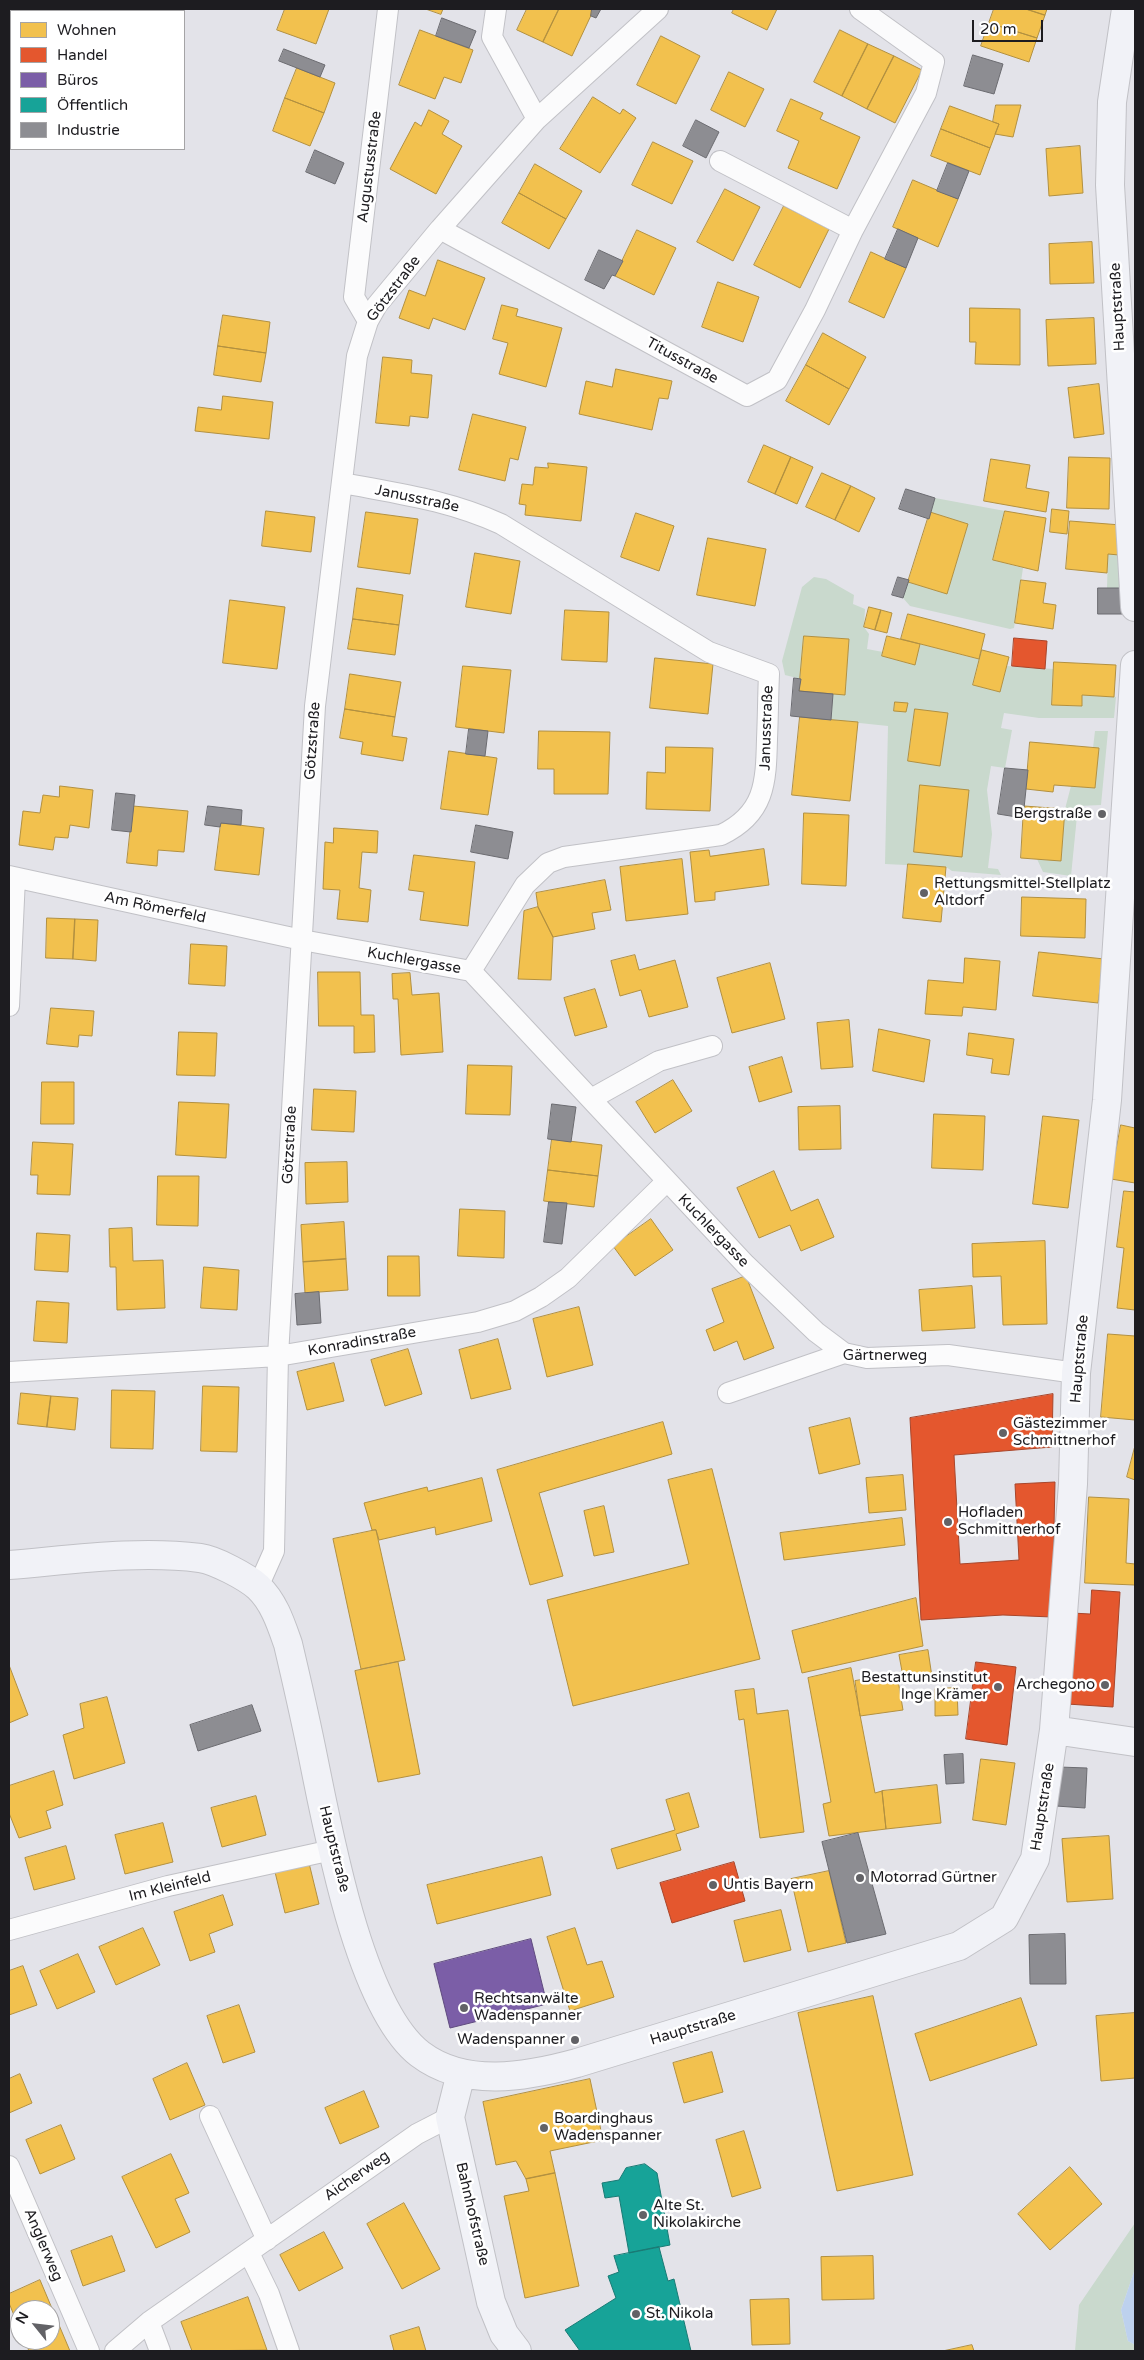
<!DOCTYPE html>
<html>
<head>
<meta charset="utf-8">
<style>
  body { margin:0 }
  #map { position:relative; width:1144px; height:2360px; overflow:hidden; background:#e3e3e9; font-family:"Varela Round",sans-serif }
  canvas { display:block }
  .frame { position:absolute; inset:0; border:10px solid #1d1c20; pointer-events:none }
  .legend { position:absolute; left:10px; top:10px; width:175px; height:140px; box-sizing:border-box; background:#fff; border:1px solid #a5a4a6; margin:0; padding:6px 9px; list-style:none; font-size:15px; color:#1d1c20 }
  .legend li { display:flex; align-items:center; gap:10px; height:25px }
  .legend b { width:25px; border:1px solid #a5a4a6 }
  .north { position:absolute; left:10px; top:2300px; width:50px; height:50px; box-sizing:border-box; background:#fff; border:1px solid #a5a4a6; border-radius:50%; rotate:299deg; font-size:14px; font-weight:700; line-height:20px; text-align:center; color:#1d1c20 }
  .north::after { content:''; display:block; margin:auto; width:18px; height:22px; background:#626266; clip-path:polygon(50% 0,100% 100%,50% 72%,0 100%) }
  .scale { position:absolute; left:972px; top:20px; width:71px; height:22px; box-sizing:border-box; border:2px solid #1d1c20; border-top:0; padding-left:6px; font-size:15px; line-height:18px; white-space:nowrap; color:#1d1c20; -webkit-text-stroke:4px #fff; paint-order:stroke }
</style>
</head>
<body>
<div id="map">
<canvas width="1144" height="2360"></canvas>
<div class="frame"></div>
<ul class="legend">
<li><b style="height:14px;background:#f2c14e"></b>Wohnen</li>
<li><b style="height:14px;background:#e4572e"></b>Handel</li>
<li><b style="height:14px;background:#7b5ea7"></b>Büros</li>
<li><b style="height:14px;background:#17a398"></b>Öffentlich</li>
<li><b style="height:14px;background:#8d8d92"></b>Industrie</li>
</ul>
<div class="north">N</div>
<div class="scale">20 m</div>
</div>
<script>
const ctx = document.querySelector('canvas').getContext('2d');
ctx.lineJoin = 'round';
function fill(path, color) {
  ctx.fillStyle = color;
  ctx.fill(path, 'evenodd');
}
function stroke(path, color, width, dash) {
  ctx.strokeStyle = color;
  ctx.lineWidth = width;
  ctx.lineCap = dash ? 'butt' : 'round';
  ctx.setLineDash(dash || []);
  ctx.stroke(path);
}
function drawText(font, color, halo, rows, align = 'center') {
  ctx.font = font + ' "Varela Round",sans-serif';
  ctx.lineWidth = 5;
  ctx.setLineDash([]);
  ctx.textBaseline = 'middle';
  ctx.strokeStyle = halo;
  ctx.fillStyle = color;
  for (const [text, x, y, turn = 0] of rows) {
    ctx.save();
    ctx.translate(x, y);
    ctx.rotate((+turn || 0) * Math.PI / 180);
    ctx.textAlign = isNaN(turn) ? turn : align;
    if (halo) ctx.strokeText(text, 0, 0);
    ctx.fillText(text, 0, 0);
    ctx.restore();
  }
}
fill(new Path2D(`
  M935 498 1005 511 993 560 1023 568 1014 628 1010 629 910 606 903 598 908 582 947 594 968 524 930 512Z
  M1108 554H1119L1123 588H1107Z
  M814 577 826 579 854 595 853 604 865 609 864 627 869 634 867 649 883 652 882 656 914 665 920 644 978 659 981 656 973 685 1000 692 1007 666 1054 669 1052 705 1082 706V695L1116 697 1114 718H1039L1004 713 1001 728 1012 730 1005 768 991 766 987 790 992 834 988 868 998 869 1001 875 952 871 946 867 885 864 888 726 831 720 833 694H845L849 639 804 636 801 679 785 675 782 661 802 587Z
  M1095 731H1108L1101 805 1078 806 1071 876 1043 872 1037 859 1061 860 1065 809 1071 786 1095 788 1099 749 1093 748Z
  M1135 2223V2269L1121 2310 1128 2341 1135 2345V2351H1075L1079 2305Z`), '#c9d9cd');
fill(new Path2D(`
  M1135 2269V2345L1128 2341 1121 2310Z`), '#bdd1ee');
const homes = new Path2D(`
  M285 9H329L316 44 277 30Z
  M426 9H443L441 14Z
  M527 9H559L543 42 517 30Z
  M559 9H594L572 56 543 42Z
  M734 9H777L767 30 732 13Z
  M994 9H1026L1045 15 1037 38 989 23Z
  M1026 9H1047L1045 15Z
  M989 23 1037 38 1029 62 981 46Z
  M420 30 473 50 461 83 444 77 435 99 399 85Z
  M840 30 868 44 842 96 814 82Z
  M661 36 700 56 676 104 637 85Z
  M868 44 894 56 867 109 842 96Z
  M894 56 922 70 895 123 867 109Z
  M297 68 335 83 324 113 285 98Z
  M729 72 764 89 745 127 711 110Z
  M593 97 620 114 623 109 636 118 600 173 560 149Z
  M285 98 324 113 310 146 273 131Z
  M791 99 823 113 820 119 860 137 837 189 788 168 799 141 777 131Z
  M996 105H1021L1013 137 995 134 999 124 993 122Z
  M950 106 999 124 990 148 941 129Z
  M429 110 449 121 442 134 462 146 436 194 390 169 415 122 421 126Z
  M941 129 990 148 980 175 931 156Z
  M653 142 693 161 672 204 632 185Z
  M1080 146 1083 193 1049 196 1046 149Z
  M535 164 582 191 566 219 519 193Z
  M913 180 958 199 938 247 893 227Z
  M725 189 760 207 733 261 697 242Z
  M519 193 566 219 549 249 502 223Z
  M784 206 829 229 800 288 754 265Z
  M637 230 676 248 654 295 615 276Z
  M1092 242 1094 283 1050 284 1049 244Z
  M871 252 906 268 884 318 849 302Z
  M438 260 485 278 465 330 433 318 429 329 399 318 409 290 425 296Z
  M718 282 759 297 743 342 702 327Z
  M502 305 518 309 516 316 562 328 546 387 499 374 508 343 493 339Z
  M970 308 1020 309V365L975 364 976 342H970Z
  M223 315 270 322 266 353 218 346Z
  M1094 318 1096 364 1048 366 1046 320Z
  M823 333 866 357 849 389 806 365Z
  M218 346 266 353 261 382 214 375Z
  M383 357 412 360 411 373 432 375 428 418 410 416 409 426 376 423Z
  M806 365 849 389 829 425 786 401Z
  M616 369 672 381 668 399 659 398 652 430 579 414 586 381 612 387Z
  M1099 384 1104 434 1074 438 1068 388Z
  M223 396 273 402 269 439 195 431 198 407 221 410Z
  M473 414 526 427 518 460 510 458 505 481 459 470Z
  M764 445 791 457 775 494 748 482Z
  M791 457 813 467 797 504 775 494Z
  M1069 457 1110 458 1109 509 1067 508Z
  M991 459 1030 465 1026 488 1049 492 1046 512 984 501Z
  M548 463 587 467 581 521 525 515 526 505 519 504 522 484 533 485 535 467 548 468Z
  M822 473 851 486 835 520 806 507Z
  M851 486 875 498 859 532 835 520Z
  M1052 509 1069 511 1067 534 1050 532Z
  M266 511 315 517 311 552 262 546Z
  M1005 511 1046 518 1038 571 993 560Z
  M366 512 418 519 410 574 358 567Z
  M930 512 968 524 947 594 908 582Z
  M636 513 674 526 659 571 621 557Z
  M1070 521 1121 525 1119 555 1108 554 1107 573 1066 569Z
  M708 538 766 549 755 606 697 595Z
  M475 553 520 561 511 614 466 607Z
  M1021 580 1046 583 1043 603 1056 605 1053 629 1015 623Z
  M357 588 403 595 399 625 353 619Z
  M230 600 285 607 277 669 223 663Z
  M869 607 881 610 875 630 864 627Z
  M565 610 609 612 607 662 562 660Z
  M881 610 892 613 887 633 875 630Z
  M908 614 985 634 979 659 901 639Z
  M353 619 399 625 395 655 348 649Z
  M804 636 849 639 845 695 799 691Z
  M887 636 920 644 915 665 882 656Z
  M982 650 1009 657 1000 692 973 685Z
  M655 658 713 664 708 714 650 708Z
  M1054 662 1116 665 1114 697 1082 695V706L1052 705Z
  M463 666 511 670 504 733 456 727Z
  M350 674 401 682 395 717 345 709Z
  M895 702 908 703 906 712 894 711Z
  M345 709 395 717 392 736 407 738 403 761 361 754 363 742 340 738Z
  M915 709 948 713 940 766 908 761Z
  M800 717 858 722 850 801 792 795Z
  M539 731 610 732 608 794H554V769H538Z
  M1030 742 1099 748 1095 788 1054 785 1053 792 1026 789Z
  M666 747 713 748 710 811 646 809 647 772 665 773Z
  M449 751 497 758 488 815 441 809Z
  M920 785 969 790 962 857 914 852Z
  M60 786 93 790 89 828 70 825 68 838 55 837 53 850 19 845 23 811 40 813 43 795 59 797Z
  M133 806 188 811 184 852 158 850 157 866 127 863Z
  M1024 806 1065 809 1061 861 1021 858Z
  M804 813 849 815 846 886 802 884Z
  M221 823 264 828 259 875 215 870Z
  M334 828 378 831 377 853 362 852 359 888 371 890 368 922 337 919 340 890 323 889 325 842 333 843Z
  M764 849 769 885 715 892V900L695 902 690 852 709 850 710 856Z
  M414 855 475 862 468 926 420 920 424 892 409 890Z
  M682 859 688 914 626 921 620 867Z
  M908 864 946 867 941 922 903 918Z
  M605 880 611 910 592 913 595 929 553 937 538 907 536 893Z
  M1022 897 1086 899 1085 938 1021 936Z
  M538 907 553 937 551 980 518 979 524 911Z
  M47 918 75 919 73 959 46 958Z
  M75 919 98 920 96 961 73 959Z
  M191 944 227 946 225 986 189 984Z
  M1039 952 1104 959 1098 1003 1033 996Z
  M635 955 639 970 675 960 688 1007 649 1017 641 990 620 996 611 961Z
  M965 958 1000 961 996 1010 963 1007 962 1016 925 1014 928 980 963 983Z
  M770 963 785 1019 732 1033 717 978Z
  M318 972H360L361 1015H374L375 1052 354 1053V1026H319Z
  M410 973 412 995 439 993 443 1052 401 1055 398 999H393L392 974Z
  M595 989 607 1027 575 1036 564 998Z
  M51 1008 94 1011 92 1036 79 1035 78 1047 47 1044Z
  M849 1020 853 1067 821 1069 817 1023Z
  M879 1029 930 1040 924 1082 873 1071Z
  M179 1032 217 1033 215 1076 177 1075Z
  M969 1033 1014 1039 1009 1075 991 1073 993 1059 967 1055Z
  M782 1057 792 1092 759 1102 749 1067Z
  M468 1065 512 1066 510 1115 466 1114Z
  M673 1080 692 1111 655 1133 636 1102Z
  M42 1082H74V1124H41Z
  M314 1089 356 1091 354 1132 312 1130Z
  M179 1102 229 1104 226 1158 176 1155Z
  M840 1106 841 1149 799 1150 798 1107Z
  M934 1114 985 1116 983 1170 932 1168Z
  M1043 1116 1079 1120 1068 1208 1033 1204Z
  M1121 1125 1135 1128V1183L1111 1179Z
  M552 1139 602 1145 598 1176 548 1170Z
  M33 1142 73 1144 70 1195 37 1194 38 1175H31Z
  M347 1162 348 1202 306 1204 305 1163Z
  M548 1170 598 1176 594 1207 544 1201Z
  M774 1171 791 1211 818 1199 834 1237 801 1251 790 1225 759 1238 737 1188Z
  M158 1176H199L198 1226 157 1225Z
  M1124 1191 1135 1192V1310L1117 1308 1124 1248 1117 1247Z
  M460 1209 505 1211 504 1258 458 1256Z
  M651 1219 673 1250 635 1276 613 1246Z
  M344 1222 346 1259 303 1262 301 1225Z
  M132 1228 133 1261 163 1260 165 1308 117 1310 116 1267H110L109 1229Z
  M37 1233 70 1235 68 1272 35 1270Z
  M1045 1241 1047 1324 1003 1325 1001 1276 973 1277 972 1244Z
  M388 1256H419L420 1296H388Z
  M346 1259 348 1290 305 1293 303 1262Z
  M204 1267 239 1270 237 1310 201 1308Z
  M746 1276 774 1348 744 1360 737 1341 714 1351 706 1330 724 1322 712 1289Z
  M972 1286 975 1328 922 1331 919 1290Z
  M37 1301 69 1303 67 1343 34 1341Z
  M579 1307 593 1365 547 1377 533 1319Z
  M1108 1334 1135 1336V1420L1101 1417Z
  M498 1339 511 1389 471 1399 459 1350Z
  M408 1349 422 1394 385 1406 371 1360Z
  M334 1363 344 1401 307 1410 297 1372Z
  M203 1386 239 1387 237 1452 201 1451Z
  M112 1390 155 1391 153 1449 111 1448Z
  M21 1393 51 1396 47 1427 18 1424Z
  M51 1396 78 1398 75 1430 47 1427Z
  M850 1418 860 1464 819 1474 809 1428Z
  M663 1422 672 1454 539 1493 563 1576 530 1585 497 1470Z
  M1135 1446V1480L1127 1477Z
  M712 1469 760 1659 573 1706 547 1600 689 1564 668 1480Z
  M903 1475 906 1510 869 1513 866 1478Z
  M482 1478 492 1521 436 1535 435 1527 379 1540 376 1530H372L364 1503 427 1487 428 1491Z
  M1089 1497 1129 1499 1126 1563 1135 1564V1585L1085 1583Z
  M604 1506 614 1552 594 1556 584 1511Z
  M902 1518 905 1545 784 1560 780 1533Z
  M376 1530 405 1660 361 1669 333 1539Z
  M916 1598 923 1646 802 1673 792 1631Z
  M928 1650 932 1677 904 1682 899 1655Z
  M398 1662 420 1774 378 1782 355 1671Z
  M9 1665 28 1715 9 1723Z
  M851 1668 875 1793 882 1791 886 1829 829 1836 823 1804 831 1802 808 1678Z
  M897 1674 903 1710 860 1716 855 1681Z
  M957 1688 958 1715 935 1716V1689Z
  M754 1689 757 1714 788 1710 804 1832 760 1838 744 1719 739 1720 735 1691Z
  M107 1697 125 1763 74 1779 63 1735 84 1728 80 1704Z
  M981 1759 1015 1763 1006 1825 973 1820Z
  M54 1771 63 1805 46 1811 51 1828 19 1838 9 1813V1786Z
  M937 1785 941 1823 886 1829 882 1791Z
  M689 1793 699 1827 676 1834 681 1850 617 1869 611 1849 675 1830 666 1800Z
  M256 1796 266 1835 222 1847 211 1808Z
  M163 1823 173 1862 125 1874 115 1835Z
  M1109 1836 1113 1899 1067 1902 1062 1839Z
  M66 1846 75 1879 34 1890 25 1858Z
  M542 1857 551 1895 437 1924 427 1885Z
  M309 1863 319 1904 285 1913 275 1872Z
  M829 1871 846 1943 808 1952 791 1879Z
  M223 1895 233 1925 209 1934 215 1952 190 1961 174 1912Z
  M781 1910 791 1950 744 1962 734 1921Z
  M143 1928 160 1965 116 1985 99 1947Z
  M575 1928 587 1965 602 1961 614 1997 570 2011 547 1937Z
  M78 1954 95 1992 57 2009 40 1971Z
  M23 1966 37 2005 9 2015V1971Z
  M873 1996 913 2175 837 2191 798 2013Z
  M1021 1998 1037 2045 930 2081 915 2034Z
  M239 2005 255 2052 223 2063 207 2016Z
  M1135 2013V2078L1101 2081 1096 2016Z
  M712 2052 723 2092 684 2103 673 2063Z
  M187 2063 205 2105 170 2120 153 2079Z
  M20 2074 32 2103 9 2113V2079Z
  M590 2079 603 2140 550 2151 555 2173 526 2179 516 2161 496 2165 483 2102Z
  M364 2091 379 2127 340 2144 325 2108Z
  M61 2125 75 2159 40 2174 26 2140Z
  M744 2131 761 2188 732 2197 716 2140Z
  M171 2154 189 2193 175 2199 190 2232 156 2248 122 2177Z
  M1070 2167 1102 2204 1050 2250 1018 2214Z
  M555 2173 579 2286 525 2298 504 2196 529 2191 526 2179Z
  M404 2203 440 2269 402 2289 367 2224Z
  M324 2232 343 2268 299 2291 280 2255Z
  M112 2236 125 2271 83 2286 71 2251Z
  M873 2256 874 2299 822 2300 821 2257Z
  M40 2280 70 2351H29L24 2340H50V2310H20V2330L9 2303V2294Z
  M248 2297 267 2350 192 2351 181 2322Z
  M789 2299 790 2344 752 2345 750 2300Z
  M419 2327 426 2351H394L390 2336Z
  M972 2345 974 2351H943Z`);
fill(homes, '#f2c14e');
stroke(homes, '#b29040', 1);
const shops = new Path2D(`
  M1014 638 1047 641 1045 669 1012 666Z
  M1053 1394 1052 1447 954 1455 960 1564 1019 1560 1015 1484 1055 1482 1052 1617 1003 1615 921 1620 910 1418Z
  M1092 1590 1120 1592 1113 1707 1067 1704 1072 1613 1090 1614Z
  M976 1662 1016 1667 1007 1745 966 1739Z
  M734 1862 745 1901 672 1923 660 1883Z`);
fill(shops, '#e4572e');
stroke(shops, '#a8452a', 1);
const offices = new Path2D(`
  M531 1939 547 2004 450 2028 434 1964Z`);
fill(offices, '#7b5ea7');
stroke(offices, '#5f4a7e', 1);
const public = new Path2D(`
  M645 2164 657 2173 670 2245 629 2253 619 2196 605 2198 602 2183 619 2180 626 2168Z
  M659 2247 668 2281 674 2279 691 2351H580L565 2330 616 2298 608 2276 619 2272 614 2256Z`);
fill(public, '#17a398');
stroke(public, '#197a74', 1);
const industry = new Path2D(`
  M592 9H601L596 18 591 16Z
  M442 18 476 31 469 48 436 36Z
  M284 49 325 65 320 77 279 61Z
  M973 55 1003 64 994 94 964 86Z
  M696 120 719 132 706 158 683 146Z
  M315 150 344 163 335 184 306 172Z
  M948 163 969 171 958 199 937 191Z
  M898 229 918 238 906 268 885 259Z
  M599 250 623 261 615 276 612 275 604 289 585 280Z
  M906 489 935 498 929 519 899 509Z
  M898 577 909 580 903 598 892 595Z
  M1098 588H1123V614H1098Z
  M794 678 801 679 799 691 833 694 831 720 791 716Z
  M469 729 488 731 485 756 466 754Z
  M1005 768 1028 770 1023 818 998 814Z
  M116 793 135 795 131 832 112 830Z
  M208 806 242 810 241 825 221 823 220 827 205 825Z
  M476 825 513 832 508 859 471 852Z
  M552 1104 576 1107 571 1142 548 1139Z
  M549 1202 567 1203 562 1244 544 1242Z
  M319 1292 321 1323 297 1325 295 1294Z
  M252 1705 261 1731 198 1751 190 1725Z
  M963 1754 964 1783 946 1784 944 1755Z
  M1059 1767 1087 1768 1085 1808 1056 1806Z
  M858 1833 886 1934 847 1943 822 1842Z
  M1065 1934 1066 1984H1030L1029 1935Z`);
fill(industry, '#8d8d92');
stroke(industry, '#6b6b70', 1);
const street = new Path2D(`
  M496 9 492 37 537 119
  M720 161 853 230
  M440 229 747 396 777 380 815 310 853 230 926 93 934 62 860 9
  M368 321 354 297 388 9
  M343 483C400 494 448 500 501 524L709 652 769 674C768 696 768 718 767 739 766 783 765 814 721 835L564 857 548 863 525 885 471 971
  M9 876 302 940 471 971 745 1264 816 1332 844 1353
  M9 1006 15 878
  M591 1099 659 1061 712 1046
  M9 1372 278 1356 478 1322 515 1311 541 1297 568 1278 666 1182
  M728 1393 844 1353 867 1358 948 1355 1076 1373
  M258 1587 274 1551 278 1356 315 706 357 356 368 321 377 305 440 229 537 119 658 9
  M9 1930 168 1886 332 1850
  M210 2116 267 2240
  M9 2166 89 2351
  M249 2253 269 2294 289 2351
  M149 2322 160 2351
  M115 2351 149 2322 417 2134 450 2117`);
const secondary = new Path2D(`
  M1126 9 1112 102 1110 185 1135 607
  M9 1565C71 1560 137 1550 200 1558 215 1560 247 1577 258 1587 274 1602 281 1624 288 1644 296 1678 304 1713 311 1747 327 1824 358 2006 420 2054 465 2088 526 2077 577 2063L959 1946 1004 1918 1035 1859 1054 1730 1073 1484 1076 1373 1107 1100 1135 665
  M1054 1730 1135 1742
  M461 2073 450 2117 491 2302 504 2334 517 2351`);
stroke(street, '#c1c1c6', 22);
stroke(secondary, '#c1c1c6', 30);
stroke(street, '#fbfbfc', 20);
stroke(secondary, '#f1f2f7', 28);
for (const [x, y, r, color] of [
  [1102,814,5,"#626266"],
  [924,893,5,"#626266"],
  [1003,1433,5,"#626266"],
  [948,1522,5,"#626266"],
  [1105,1685,5,"#626266"],
  [998,1687,5,"#626266"],
  [860,1878,5,"#626266"],
  [713,1885,5,"#626266"],
  [464,2008,5,"#626266"],
  [575,2040,5,"#626266"],
  [544,2128,5,"#626266"],
  [643,2215,5,"#626266"],
  [636,2314,5,"#626266"]
]) {
  const dot = new Path2D();
  dot.arc(x, y, r, 0, 2 * Math.PI);
  ctx.fillStyle = color;
  ctx.fill(dot);
  stroke(dot, '#fff', 2);
}
drawText('15px', '#1d1c20', '#fff', [
  ["Augustusstraße",370,167,-83],
  ["Götzstraße",394,289,-53],
  ["Hauptstraße",1118,307,-93],
  ["Titusstraße",682,361,29],
  ["Janusstraße",417,499,12],
  ["Janusstraße",767,728,-88],
  ["Götzstraße",313,741,-86],
  ["Am Römerfeld",155,908,12],
  ["Kuchlergasse",414,961,10],
  ["Götzstraße",290,1145,-87],
  ["Kuchlergasse",713,1231,46],
  ["Konradinstraße",362,1342,-10],
  ["Gärtnerweg",885,1356],
  ["Hauptstraße",1080,1359,-85],
  ["Hauptstraße",1043,1807,-81],
  ["Hauptstraße",334,1849,76],
  ["Im Kleinfeld",170,1887,-14],
  ["Hauptstraße",693,2028,-17],
  ["Aicherweg",357,2176,-35],
  ["Bahnhofstraße",472,2214,77],
  ["Anglerweg",43,2245,67]
]);
drawText('15px', '#1d1c20', '#fff', [
  ["Bergstraße",1092,814,"right"],
  ["Rettungsmittel-Stellplatz",934,884],
  ["Altdorf",934,901],
  ["Gästezimmer",1013,1424],
  ["Schmittnerhof",1013,1441],
  ["Hofladen",958,1513],
  ["Schmittnerhof",958,1530],
  ["Bestattunsinstitut",988,1678,"right"],
  ["Inge Krämer",988,1695,"right"],
  ["Archegono",1095,1685,"right"],
  ["Motorrad Gürtner",870,1878],
  ["Untis Bayern",723,1885],
  ["Rechtsanwälte",474,1999],
  ["Wadenspanner",474,2016],
  ["Wadenspanner",565,2040,"right"],
  ["Boardinghaus",554,2119],
  ["Wadenspanner",554,2136],
  ["Alte St.",653,2206],
  ["Nikolakirche",653,2223],
  ["St. Nikola",646,2314]
], 'left');
</script>
</body>
</html>
